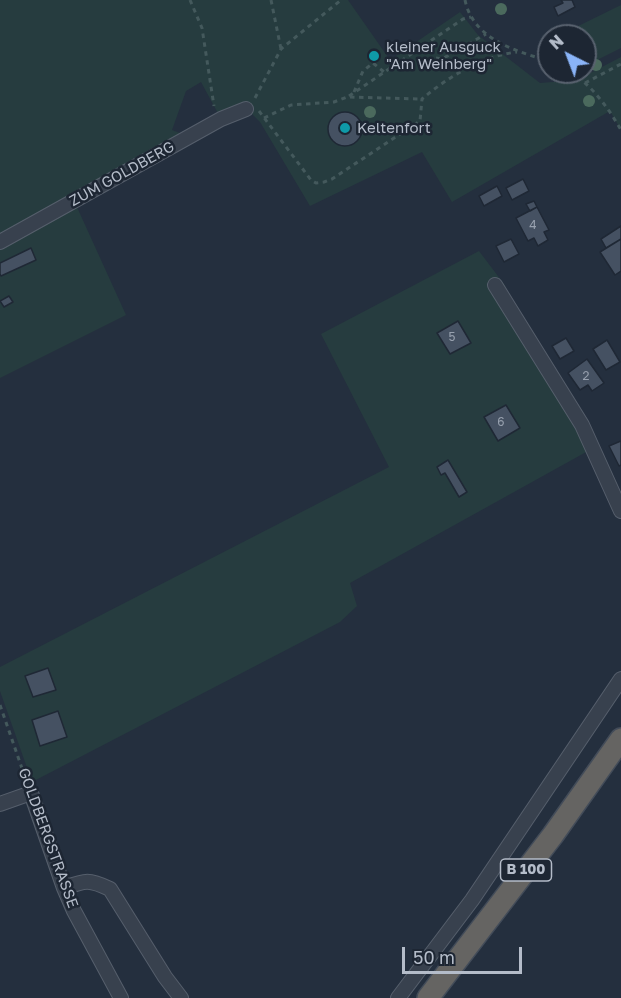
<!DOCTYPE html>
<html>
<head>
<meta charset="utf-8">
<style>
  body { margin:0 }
  #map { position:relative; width:621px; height:998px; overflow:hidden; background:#242f3e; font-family:"Golos Text",sans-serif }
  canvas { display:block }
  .north { position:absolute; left:537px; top:24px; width:60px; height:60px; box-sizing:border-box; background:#1d2633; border:2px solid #59626f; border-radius:50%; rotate:318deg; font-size:16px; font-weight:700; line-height:24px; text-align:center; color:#b4bcc9 }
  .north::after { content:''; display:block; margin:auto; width:21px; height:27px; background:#8ab4f8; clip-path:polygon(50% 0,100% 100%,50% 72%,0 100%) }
  .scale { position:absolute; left:402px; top:947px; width:120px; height:27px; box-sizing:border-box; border:3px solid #b4bcc9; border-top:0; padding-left:8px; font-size:18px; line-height:21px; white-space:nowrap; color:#b4bcc9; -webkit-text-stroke:4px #1d2633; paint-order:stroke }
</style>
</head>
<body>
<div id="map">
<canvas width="621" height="998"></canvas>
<div class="north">N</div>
<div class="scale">50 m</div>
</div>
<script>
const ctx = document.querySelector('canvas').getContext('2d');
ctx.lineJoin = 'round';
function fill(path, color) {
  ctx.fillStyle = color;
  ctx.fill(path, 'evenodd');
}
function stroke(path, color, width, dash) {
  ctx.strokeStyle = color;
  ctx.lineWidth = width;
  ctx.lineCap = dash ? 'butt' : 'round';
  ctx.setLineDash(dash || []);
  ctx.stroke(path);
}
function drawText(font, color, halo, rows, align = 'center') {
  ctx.font = font + ' "Golos Text",sans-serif';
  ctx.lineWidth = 5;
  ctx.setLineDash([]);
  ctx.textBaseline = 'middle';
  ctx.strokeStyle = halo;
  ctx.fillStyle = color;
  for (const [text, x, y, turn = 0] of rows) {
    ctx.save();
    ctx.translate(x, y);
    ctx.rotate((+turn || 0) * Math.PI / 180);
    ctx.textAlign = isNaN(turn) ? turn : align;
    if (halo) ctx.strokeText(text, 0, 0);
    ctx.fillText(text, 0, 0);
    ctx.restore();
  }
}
fill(new Path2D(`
  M0 0H348L390 60 460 12 478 35 540 83 577 80 621 57V130L610 111 452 202 422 152 310 206 260 122 247 109 221 119 201 82 186 91 172 130 190 137 0 240Z
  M621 5V48L585 66V36H568L566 32Z
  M76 205 126 315 0 378V245Z
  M479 251 504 284 543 361 588 451 350 583 357 606 340 622 32 782 0 691V667L389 467 321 334Z`), '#263c3f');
const building = new Path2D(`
  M561 0H572L575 7 558 16 554 7 563 3Z
  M368 55a6 6 0 1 1 12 0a6 6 0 1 1-12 0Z
  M328 129a17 17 0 1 1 34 0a17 17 0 1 1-34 0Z
  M523 179 529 191 512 200 506 188Z
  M497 186 502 196 484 206 479 196Z
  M534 201 537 207 530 211 526 204Z
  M537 207 549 230 544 232 548 240 538 246 534 238 528 241 516 218Z
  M621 226V239L606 248 601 239Z
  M511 239 519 254 504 262 496 246Z
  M621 239V271L615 275 600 252Z
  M31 248 36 260 1 276 0 274V263Z
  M9 296 13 302 4 307 0 301Z
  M458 321 471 343 450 354 437 333Z
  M566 338 574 351 560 359 552 346Z
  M607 340 620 362 606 370 593 349Z
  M587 359 604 383 592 391 588 385 580 390 568 373Z
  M506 405 520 428 498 441 484 417Z
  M621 441V465L619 466 609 446Z
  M448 460 467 492 459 497 445 473 441 475 437 467Z
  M48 668 56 690 33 697 25 676Z
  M58 711 67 737 40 746 32 720Z`);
fill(building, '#455162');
stroke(building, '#1f2835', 1.5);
const minor = new Path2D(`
  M0 242 221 119 246 109
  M495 285 582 425 621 511
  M0 804 31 793 64 888 74 911 121 998
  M64 888C86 880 89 879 110 889L165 977 181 998
  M398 998 472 900 621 679`);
const trunk = new Path2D(`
  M428 998 553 835 621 739`);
stroke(minor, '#565f6c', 16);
stroke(trunk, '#434c59', 24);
stroke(new Path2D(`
  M190 0 202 28 214 106
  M271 0 281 49
  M465 0C473 39 515 51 549 61
  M436 58 442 59 486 34
  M570 72C592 85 609 109 621 130
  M585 83 621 64
  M354 92 363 71 373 63 384 72
  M349 96 463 19 471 17
  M255 98 281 49 341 0
  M259 111 311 180 316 183 324 182 332 179 420 121 422 99C448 77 482 56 517 52
  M264 118 291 105 334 102 347 97 422 99
  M0 705 26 780`), '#44595c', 3, [4.5, 4.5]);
stroke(minor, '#38414e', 14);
stroke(trunk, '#656462', 21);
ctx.fillStyle = '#4b6a5d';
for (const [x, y] of [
  [501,9],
  [596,65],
  [589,101],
  [370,112]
]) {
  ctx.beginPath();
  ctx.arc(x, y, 6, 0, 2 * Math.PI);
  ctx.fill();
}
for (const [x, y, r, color] of [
  [374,56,6,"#0f9aa8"],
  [345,128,6,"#0f9aa8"]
]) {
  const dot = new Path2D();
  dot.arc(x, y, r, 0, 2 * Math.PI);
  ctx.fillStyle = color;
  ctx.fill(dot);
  stroke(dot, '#1d2633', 2);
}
drawText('12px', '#98a1af', null, [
  ["4",533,225],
  ["5",452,337],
  ["2",586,376],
  ["6",501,422]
]);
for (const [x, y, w] of [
  [526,870,51]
]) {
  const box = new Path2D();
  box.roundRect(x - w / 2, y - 11, w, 22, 4.5);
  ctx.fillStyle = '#1d2633';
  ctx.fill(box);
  stroke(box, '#b4bcc9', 1.5);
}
drawText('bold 14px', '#b4bcc9', null, [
  ["B 100",526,870]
]);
drawText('15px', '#b4bcc9', '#1d2633', [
  ["kleiner Ausguck",386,47],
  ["\"Am Weinberg\"",386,64],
  ["Keltenfort",357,128]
], 'left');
drawText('15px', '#b4bcc9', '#1d2633', [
  ["ZUM GOLDBERG",122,174,-29],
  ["GOLDBERGSTRASSE",48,838,70]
]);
</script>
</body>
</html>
